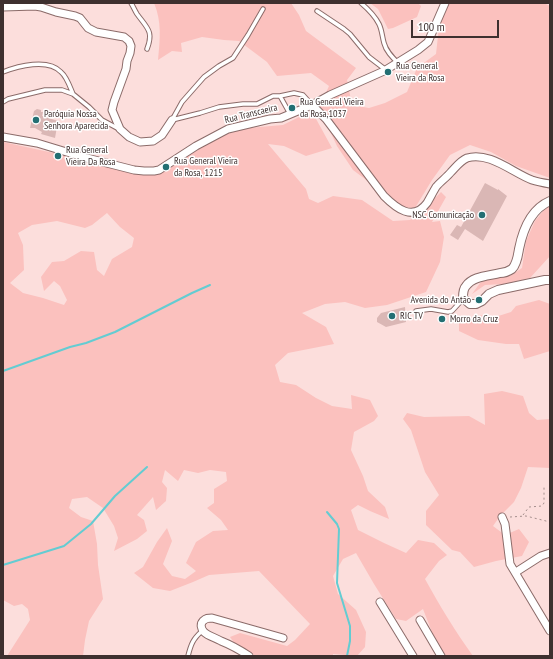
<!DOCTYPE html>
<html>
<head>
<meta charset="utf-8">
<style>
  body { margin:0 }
  #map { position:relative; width:553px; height:659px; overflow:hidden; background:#fcdedc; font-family:"PT Sans Narrow",sans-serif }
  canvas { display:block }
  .frame { position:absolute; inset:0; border:4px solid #3e302f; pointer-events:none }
  .scale { position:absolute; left:411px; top:20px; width:88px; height:18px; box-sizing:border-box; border:2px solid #3e302f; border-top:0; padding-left:5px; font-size:12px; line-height:14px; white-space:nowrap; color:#3e302f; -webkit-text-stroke:3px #fff; paint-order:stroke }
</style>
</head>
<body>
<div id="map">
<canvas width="553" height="659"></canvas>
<div class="frame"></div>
<div class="scale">100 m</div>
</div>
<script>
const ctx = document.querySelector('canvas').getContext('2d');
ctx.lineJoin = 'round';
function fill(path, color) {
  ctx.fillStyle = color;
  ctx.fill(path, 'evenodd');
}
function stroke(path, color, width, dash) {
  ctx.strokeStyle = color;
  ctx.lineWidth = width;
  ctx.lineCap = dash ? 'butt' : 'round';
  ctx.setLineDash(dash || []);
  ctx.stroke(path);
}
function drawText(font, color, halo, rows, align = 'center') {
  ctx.font = font + ' "PT Sans Narrow",sans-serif';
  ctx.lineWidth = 3;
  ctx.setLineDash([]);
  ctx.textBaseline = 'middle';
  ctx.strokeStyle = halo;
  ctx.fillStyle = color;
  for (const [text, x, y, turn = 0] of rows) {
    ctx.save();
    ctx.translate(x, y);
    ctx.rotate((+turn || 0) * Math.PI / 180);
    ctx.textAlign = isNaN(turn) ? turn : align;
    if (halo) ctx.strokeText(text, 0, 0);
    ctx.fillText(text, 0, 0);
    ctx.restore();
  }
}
fill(new Path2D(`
  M154 3H291L299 15 306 31 356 68 347 80 352 105 369 108 385 103 407 92 417 68 436 54 439 27 448 3H544L550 6V178L516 166 491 152 470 145 450 155 432 180 415 208 399 207 385 194 353 170 337 146 319 108 329 86 311 73 277 76 267 62 239 41 224 40 202 37 181 43 182 52 172 51 158 60C160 39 162 22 154 3Z
  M370 3H418L421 6 417 17 393 28 388 29 378 9Z
  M303 115 315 117 332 148 306 156 284 146 268 144 306 189 309 199 318 203 333 196 362 200 393 221 410 220 425 208 441 192 446 197 432 222 440 221 444 237 440 262 426 292 387 305 365 308 345 302 325 304 302 313 326 327 334 344 288 353 275 365 280 382 296 385 316 398 332 406 352 409 351 395 370 400 378 416 374 421 354 432 351 450 363 476 368 491 385 507 389 519 370 511 358 505 351 510 358 530 384 543 406 553 418 540 434 543 447 555 439 561 425 579C440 606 455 631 473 656H446L443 651 437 645 423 609 406 621 396 619 374 584 356 553 343 559 333 576 338 594 356 610 366 632 365 647 357 656 333 654V656H256L235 644 230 637 240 633 287 646 295 640 310 624 259 571 209 575 193 582 170 591 153 588 134 573 143 567 157 542 167 528 172 541 163 564 172 576 185 579 196 571 186 563 196 542 213 531 228 530 221 520 207 508 214 503V489L227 481 226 472 210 470 198 473 184 470 178 481 165 470 162 482 167 488 166 501 156 510 153 497 137 515 144 520 147 531 137 539 114 551 118 538 114 526 103 508 87 497 72 499 69 508 81 517 93 521 97 544 98 565 103 599 89 621 85 640 83 656H7L30 620 28 609 22 604 14 606 3 600V142L63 155 161 172 187 156 226 134 248 128 283 125ZM107 213 120 227 134 238 132 247 112 259 104 276 97 270 94 252 81 251 64 261 52 262 41 277 44 291 54 281 60 286 67 300 64 305 43 298 23 293 10 283 24 270 23 245 18 233 32 225 57 221 85 228 92 225Z
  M550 205V256L530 278 504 284 485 285 472 294 480 283 489 278 510 276 522 268 526 241 535 221 547 206Z
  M539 300 550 304V351L524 359 519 344H506L478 340 459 331V319L483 315 492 318 511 312 516 306Z
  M502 391 523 396 529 413 537 420 550 419V468L528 467 521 488 514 502 500 516 493 526 505 535 519 529 529 542 522 556 496 561 474 567 460 552 452 550 426 525V511L439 495 425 472 411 430 403 419 407 413 424 417 469 416 485 425 484 394Z`), '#fbc1be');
stroke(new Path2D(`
  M3 371 70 347 86 343 115 332 192 293 210 285
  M327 512 337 524 339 529 337 583 350 626V641L347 656
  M3 565 64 546 91 524 115 496 147 467`), '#63ccd2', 2);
fill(new Path2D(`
  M37 109 41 110V112H43L42 116 58 121 55 138 41 134 42 132 35 128H30L34 111Z
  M485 183 498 190V189L507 196 483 241 465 229 458 240 450 235 457 225 461 227Z
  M405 307 406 322 386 327 377 322V318L381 313Z`), '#dab7b5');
const service = new Path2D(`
  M131 3C133 6 135 11 137 14 147 28 154 31 147 49
  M361 3C368 9 375 16 379 24 382 30 382 36 384 43 386 51 392 57 398 63
  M317 11 344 29 350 34 369 57 386 70
  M3 72C18 66 48 58 61 72 67 77 70 87 73 94
  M280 96 294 93 303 95 312 105
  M3 102 8 99 45 90H62L73 94 89 107 102 120 119 129
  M172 120 182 102 204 77 219 66 233 58 248 35 263 9
  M172 120 200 113 219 107 243 104H257L273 96H280L290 114
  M416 311 431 309 448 312 452 311 463 299
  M188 656C191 644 193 639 202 631`);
const minor = new Path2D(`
  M3 7 35 6 41 7 56 12 75 16 80 18 88 28 96 32 124 37 129 41 131 46 130 53 127 61 126 69 114 102 112 110 120 129 129 137 140 142 153 141 162 135 172 120
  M312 105 326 119 384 196C396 208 413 222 427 203 430 198 433 192 436 187 440 182 447 177 451 172 456 167 460 161 467 158 489 151 513 173 532 180 538 182 544 183 550 184
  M3 137 37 143 83 157 134 170 144 171H154L159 170 196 146 228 129 270 119 281 118 312 105 330 95 384 71 418 50 428 42 445 3
  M502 517 505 524 510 564 550 631
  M516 572 541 556 550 553
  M380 602 413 656
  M420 620 441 656
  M249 656C240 650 231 645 221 641 216 638 208 636 204 632 201 629 200 624 203 621 206 618 208 618 212 618L283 638`);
const tertiary = new Path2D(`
  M550 201C531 209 523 229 519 249 518 255 517 264 512 269 509 271 504 273 500 273 489 276 473 276 466 286 463 289 463 294 463 298L470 304H476L482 301 489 294 498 290 545 280H550`);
stroke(service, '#8b6b69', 5.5);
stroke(minor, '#8b6b69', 9);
stroke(tertiary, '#8b6b69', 10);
stroke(new Path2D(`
  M523 515 529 507 542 506 544 503V487
  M510 517 526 516 550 522`), '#a48e8c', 1, [2, 3]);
stroke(service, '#fff', 3.5);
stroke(minor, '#fff', 7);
stroke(tertiary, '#fff', 8);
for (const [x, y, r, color] of [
  [388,72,4,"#236f73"],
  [292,108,4,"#236f73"],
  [36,120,4,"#236f73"],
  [58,156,4,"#236f73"],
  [166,167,4,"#236f73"],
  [482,215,4,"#236f73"],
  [479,300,4,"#236f73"],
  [392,316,4,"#236f73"],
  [442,319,4,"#236f73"]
]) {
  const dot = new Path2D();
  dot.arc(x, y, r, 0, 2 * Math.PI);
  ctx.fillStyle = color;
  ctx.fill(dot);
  stroke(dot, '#fff', 1.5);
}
drawText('10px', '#3e302f', '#fff', [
  ["Rua General",396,66],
  ["Vieira da Rosa",396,78],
  ["Rua General Vieira",300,102],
  ["da Rosa,1037",300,114],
  ["Paróquia Nossa",44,114],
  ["Senhora Aparecida",44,126],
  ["Rua General",66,150],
  ["Vieira Da Rosa",66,162],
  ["Rua General Vieira",174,161],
  ["da Rosa, 1215",174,173],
  ["NSC Comunicação",474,215,"right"],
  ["Avenida do Antão",471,300,"right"],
  ["RIC TV",400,316],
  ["Morro da Cruz",450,319]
], 'left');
drawText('10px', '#3e302f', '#fff', [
  ["Rua Transcaeira",251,114,-14]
]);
</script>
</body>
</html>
